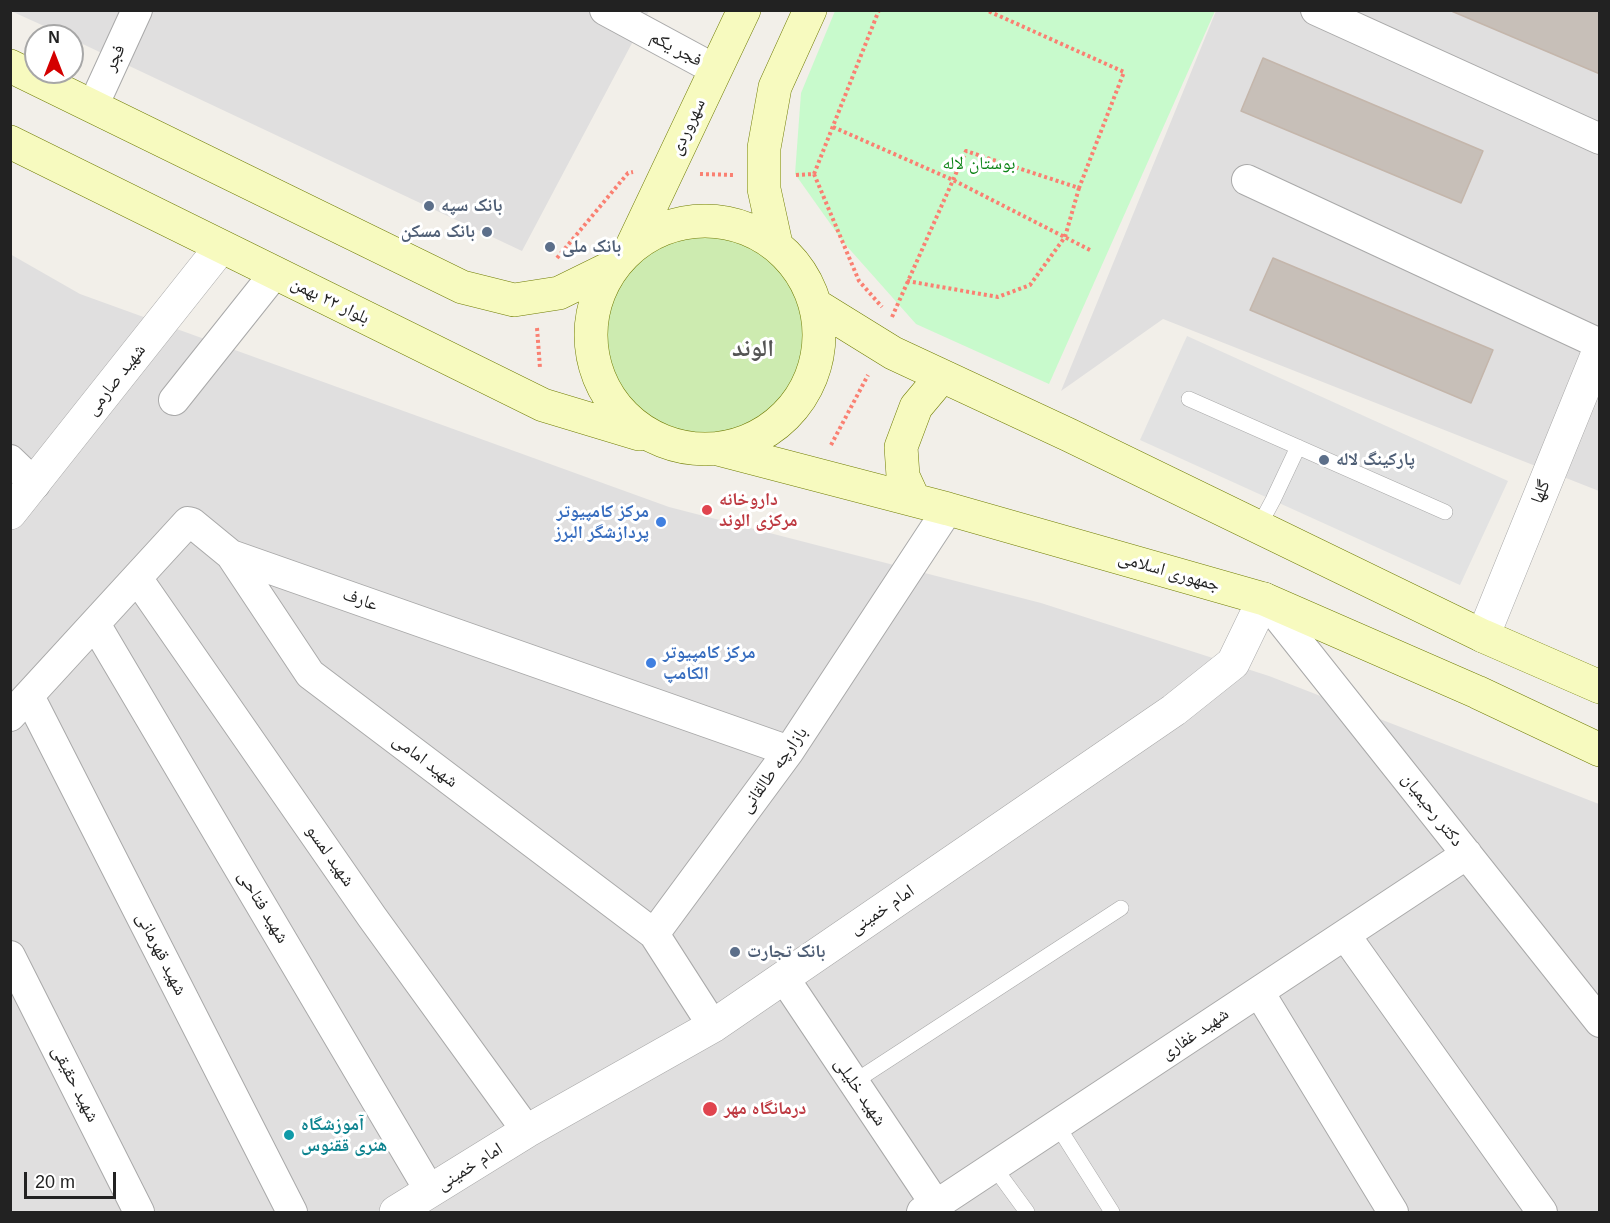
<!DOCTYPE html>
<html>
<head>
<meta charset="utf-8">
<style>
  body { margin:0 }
  #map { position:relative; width:1610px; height:1223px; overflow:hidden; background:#f2efe9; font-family:Helvetica,sans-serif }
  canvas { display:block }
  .frame { position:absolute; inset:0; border:12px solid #222; pointer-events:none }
  .north { position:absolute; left:24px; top:24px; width:60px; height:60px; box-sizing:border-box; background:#fff; border:2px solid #a7a7a7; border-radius:50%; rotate:0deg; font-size:16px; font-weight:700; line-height:24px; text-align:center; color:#222 }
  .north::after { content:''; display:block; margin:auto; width:21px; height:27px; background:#d40000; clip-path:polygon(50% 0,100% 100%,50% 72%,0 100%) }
  .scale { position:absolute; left:24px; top:1172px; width:92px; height:27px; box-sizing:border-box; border:3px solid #222; border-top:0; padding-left:8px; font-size:18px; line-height:21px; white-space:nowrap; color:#222; -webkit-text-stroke:4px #fff; paint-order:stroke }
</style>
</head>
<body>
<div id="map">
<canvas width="1610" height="1223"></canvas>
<div class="frame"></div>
<div class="north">N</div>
<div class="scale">20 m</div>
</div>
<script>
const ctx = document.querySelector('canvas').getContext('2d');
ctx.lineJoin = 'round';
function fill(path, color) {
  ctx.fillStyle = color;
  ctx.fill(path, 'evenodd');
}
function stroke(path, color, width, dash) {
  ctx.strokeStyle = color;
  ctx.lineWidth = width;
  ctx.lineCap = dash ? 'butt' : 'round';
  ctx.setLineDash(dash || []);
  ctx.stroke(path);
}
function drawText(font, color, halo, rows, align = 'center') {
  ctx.font = font + ' Helvetica,"Noto Naskh Arabic",sans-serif';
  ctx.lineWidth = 6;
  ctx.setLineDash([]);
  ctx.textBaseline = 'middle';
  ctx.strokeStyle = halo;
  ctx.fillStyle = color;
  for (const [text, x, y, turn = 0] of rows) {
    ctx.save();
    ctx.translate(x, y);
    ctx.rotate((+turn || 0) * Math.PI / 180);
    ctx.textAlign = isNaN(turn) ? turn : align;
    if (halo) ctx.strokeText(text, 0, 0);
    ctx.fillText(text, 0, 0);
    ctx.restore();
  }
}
fill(new Path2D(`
  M11 11H649L522 251 72 39V36H66Z
  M1216 11H1599V491L1163 319 1061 391Z
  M10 254 80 294 669 507 1041 603 1269 676 1599 804V1212H11Z`), '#e0dfdf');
fill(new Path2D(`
  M591 335a114 114 0 1 1 228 0a114 114 0 1 1-228 0Z`), '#cdebb0');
fill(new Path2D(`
  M835 11H1215L1049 384 916 324 844 243 795 174 801 93Z`), '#c8facc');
fill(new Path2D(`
  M1187 336 1508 481 1460 585 1140 440Z`), '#e2e2e2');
const building = new Path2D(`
  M1449 10H1595L1600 12V74Z
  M1263 58 1483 151 1461 203 1241 111Z
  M1273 258 1493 350 1471 403 1250 310Z`);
fill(building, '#c7bfb8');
stroke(building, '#c4b6ab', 1.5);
const service = new Path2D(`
  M1189 399 1445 512
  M1258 528 1273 500 1298 447
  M854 1082 1121 908
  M1057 1125 1112 1212
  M994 1167 1027 1212`);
const minor = new Path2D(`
  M605 10 716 70
  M1316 10 1600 139
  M93 106 137 10
  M1247 180 1600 344
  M174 400 275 273
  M10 460 35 484
  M231 555 310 674 654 934
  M137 578 372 917 527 1131
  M1264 599 1600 1022
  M95 624 430 1191
  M29 696 292 1212
  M10 716 188 522 192 523 231 555 789 751
  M1345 935 1542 1212
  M10 956 139 1212
  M784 978 936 1205
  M1259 992 1393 1212
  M713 1026 654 934 789 751 948 509
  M922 1212 936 1205 1467 854`);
const tertiary = new Path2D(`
  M10 513 221 247
  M1483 636 1600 348
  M396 1212 527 1131 713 1026 1174 710 1233 663 1264 599`);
const secondary = new Path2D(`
  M10 66 462 287 514 300 559 293 612 267
  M10 142 543 405 639 434
  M591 335a114 114 0 1 1 228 0a114 114 0 1 1-228 0Z
  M633 244 744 10
  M776 244 764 189V148L775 87 810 10
  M817 306 893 353 1069 435 1483 636 1600 687
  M718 449 948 509 1264 599 1477 692 1600 750
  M914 500 903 476 901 447 916 407 942 376`);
stroke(service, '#a9a9a9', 16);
stroke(minor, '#a9a9a9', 32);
stroke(tertiary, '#a9a9a9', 34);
stroke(secondary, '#707d05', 34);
stroke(new Path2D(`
  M833 127 953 180 1090 250
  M700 174 734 175
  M814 174 879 10
  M796 175 814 174 859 281 882 307
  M557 258 628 173 633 172
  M907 281 998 297 1030 285 1065 237 1079 188
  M892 317 966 151 1079 188 1124 72 986 10
  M537 328 540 368
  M831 445 868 375`), '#fa8072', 4, [3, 3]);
stroke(service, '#fff', 15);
stroke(minor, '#fff', 30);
stroke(tertiary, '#fff', 33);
stroke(secondary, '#f7fabf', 33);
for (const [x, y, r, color] of [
  [429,206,6,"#5c6f8a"],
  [487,232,6,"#5c6f8a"],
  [550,247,6,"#5c6f8a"],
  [1324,460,6,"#5c6f8a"],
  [707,510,6,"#e0444e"],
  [661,522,6,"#3f7fe0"],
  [651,663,6,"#3f7fe0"],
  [735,952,6,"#5c6f8a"],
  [710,1109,8,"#e0444e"],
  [289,1135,6,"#0f9aa8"]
]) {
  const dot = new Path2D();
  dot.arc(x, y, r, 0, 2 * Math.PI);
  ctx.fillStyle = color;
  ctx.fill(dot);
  stroke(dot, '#fff', 2);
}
drawText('18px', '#222', '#fff', [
  ["فجر یکم",676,49,28],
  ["فجر",115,58,-65],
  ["سهروردی",688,127,-65],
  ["بلوار ۲۲ بهمن",330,301,26],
  ["شهید صارمی",116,380,-52],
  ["گلها",1541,492,-68],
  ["جمهوری اسلامی",1169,572,16],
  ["عارف",360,600,19],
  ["شهید امامی",425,761,37],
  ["بازارچه طالقانی",774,770,-54],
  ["دکتر رحیمیان",1432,810,52],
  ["شهید لمسو",330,856,55],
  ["شهید فتاحی",263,907,59],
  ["امام خمینی",882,910,-34],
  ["شهید قهرمانی",161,954,63],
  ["شهید غفاری",1195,1034,-34],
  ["شهید حقیقی",75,1084,63],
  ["شهید خلیلی",860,1092,56],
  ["امام خمینی",470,1167,-32]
]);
drawText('18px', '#0c8416', '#fff', [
  ["بوستان لاله",979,164]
]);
drawText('bold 18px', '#4e5e75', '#fff', [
  ["بانک سپه",441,206],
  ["بانک مسکن",475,232,"right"],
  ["بانک ملی",562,247],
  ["پارکینگ لاله",1336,460],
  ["بانک تجارت",747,952]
], 'left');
drawText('bold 18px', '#be3a42', '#fff', [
  ["داروخانه",719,500],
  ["مرکزی الوند",719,521],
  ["درمانگاه مهر",724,1109]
], 'left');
drawText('bold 18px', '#366cbe', '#fff', [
  ["مرکز کامپیوتر",649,512],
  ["پردازشگر البرز",649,533],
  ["مرکز کامپیوتر",663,653,"left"],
  ["الکامپ",663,674,"left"]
], 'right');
drawText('bold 18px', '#0d838f', '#fff', [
  ["آموزشگاه",301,1125],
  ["هنری ققنوس",301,1146]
], 'left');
drawText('bold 24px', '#555', '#fff', [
  ["الوند",753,349]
]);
</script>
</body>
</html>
